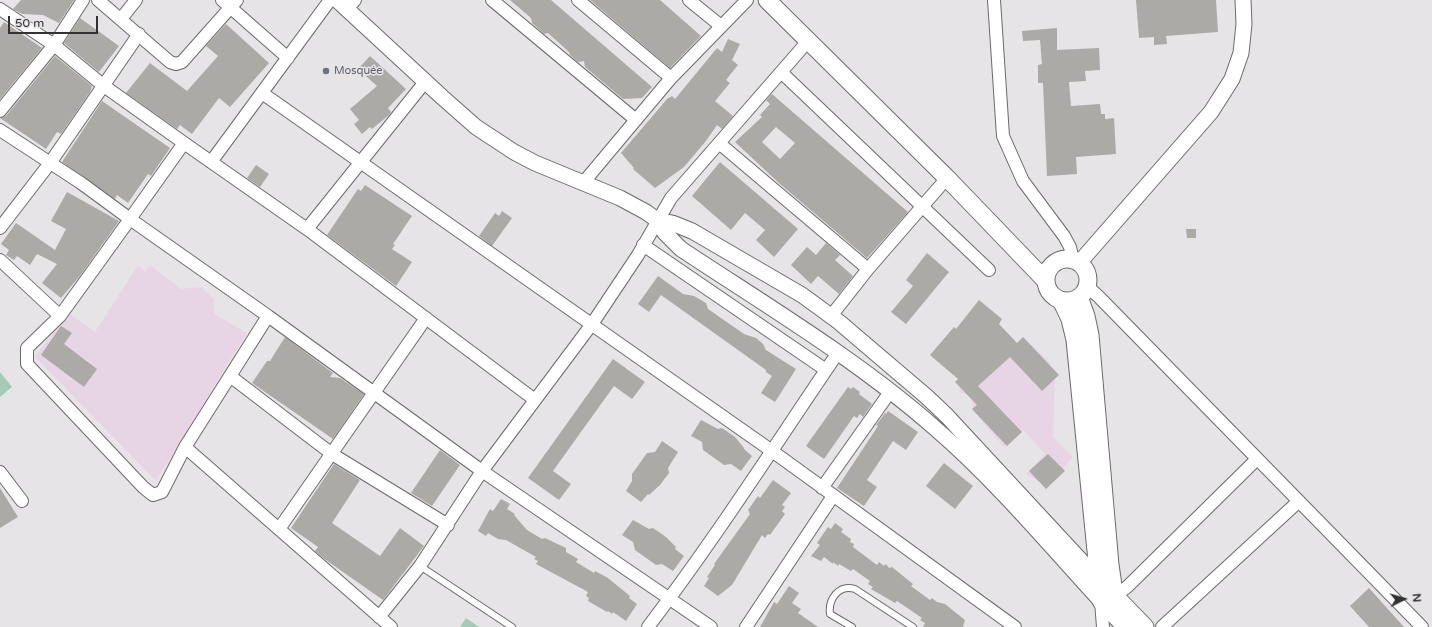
<!DOCTYPE html>
<html>
<head>
<meta charset="utf-8">
<style>
  body { margin:0 }
  #map { position:relative; width:1432px; height:627px; overflow:hidden; background:#e7e4e7; font-family:"Varela Round",sans-serif }
  canvas { display:block }
  .north { position:absolute; left:1384px; top:579px; width:40px; height:40px; -webkit-text-stroke:3px #e7e4e7; paint-order:stroke; rotate:85deg; font-size:11px; font-weight:700; line-height:16px; text-align:center; color:#333233 }
  .north::after { content:''; display:block; margin:auto; width:14px; height:18px; background:#333233; clip-path:polygon(50% 0,100% 100%,50% 72%,0 100%) }
  .scale { position:absolute; left:8px; top:16px; width:90px; height:18px; box-sizing:border-box; border:2px solid #333233; border-top:0; padding-left:5px; font-size:12px; line-height:14px; white-space:nowrap; color:#333233; -webkit-text-stroke:3px #e7e4e7; paint-order:stroke }
</style>
</head>
<body>
<div id="map">
<canvas width="1432" height="627"></canvas>
<div class="north">N</div>
<div class="scale">50 m</div>
</div>
<script>
const ctx = document.querySelector('canvas').getContext('2d');
ctx.lineJoin = 'round';
function fill(path, color) {
  ctx.fillStyle = color;
  ctx.fill(path, 'evenodd');
}
function stroke(path, color, width, dash) {
  ctx.strokeStyle = color;
  ctx.lineWidth = width;
  ctx.lineCap = dash ? 'butt' : 'round';
  ctx.setLineDash(dash || []);
  ctx.stroke(path);
}
function drawText(font, color, halo, rows, align = 'center') {
  ctx.font = font + ' "Varela Round",sans-serif';
  ctx.lineWidth = 3;
  ctx.setLineDash([]);
  ctx.textBaseline = 'middle';
  ctx.strokeStyle = halo;
  ctx.fillStyle = color;
  for (const [text, x, y, turn = 0] of rows) {
    ctx.save();
    ctx.translate(x, y);
    ctx.rotate((+turn || 0) * Math.PI / 180);
    ctx.textAlign = isNaN(turn) ? turn : align;
    if (halo) ctx.strokeText(text, 0, 0);
    ctx.fillText(text, 0, 0);
    ctx.restore();
  }
}
fill(new Path2D(`
  M138 265 145 272 150 265 181 289 201 287 214 299V314L247 333 156 481 35 357 68 313 95 332Z
  M1024 337 1051 364 1047 367 1055 375 1053 437 1073 457 1048 487 1026 474 1045 454 1023 430 1005 448 973 411 971 396 960 392 959 385 1005 346 1019 343Z`), '#e7d5e5');
fill(new Path2D(`
  M0 372 12 387 0 397Z
  M466 618 479 627H460Z`), '#a5cab7');
fill(new Path2D(`
  M21 0H74L59 23 43 15 22 14 13 9Z
  M510 0H551L652 87 642 98 623 99 585 67 584 61 578 62 570 55 569 52 548 33 544 34 532 23 531 18Z
  M590 0H660L701 36 670 68Z
  M1136 0H1216L1218 32 1166 36 1167 44 1154 45V37L1139 38Z
  M80 18 119 46 99 72 64 43Z
  M4 22 42 48 0 99V28Z
  M226 24 269 63 230 107 219 98 192 134 180 125 177 129 126 93 150 63 187 91 218 56 206 46Z
  M1057 28V50L1099 48 1100 70 1085 71 1086 81 1069 82 1071 106 1100 104 1101 114H1105V119L1114 118 1116 154 1076 157 1077 174 1047 176 1043 83H1038V65L1042 64 1040 40 1023 41 1022 31Z
  M728 39 740 44 732 60 738 65 726 80 730 83 715 101 733 116 722 129 717 125 706 141 684 167 655 188 633 169 634 168 621 153 667 99 672 96 675 99 717 48 722 52Z
  M55 56 92 86 90 92 61 134 57 132 46 149 0 118 6 116Z
  M370 56 406 89 388 108 391 112 389 115 372 129 370 127 362 134 354 124 359 120 350 109 377 86 358 69Z
  M772 94 908 212 867 258 780 184 735 142 762 117 760 115 770 104 766 100ZM776 127 795 143 780 159 762 142Z
  M102 101 170 148 151 176 148 174 128 203 117 195 115 199 62 162Z
  M720 162 798 229 774 257 756 240 765 230 745 213 731 230 692 196Z
  M256 165 269 174 260 187 247 178Z
  M365 185 412 216 393 244 395 245 392 249 412 262 396 286 327 235 358 189 361 191Z
  M67 192 119 221 79 277 61 298 42 283 57 264 37 254 30 265 17 256 14 260 6 255 9 250 1 244 16 223 55 250 66 229 51 221Z
  M502 211 512 218 492 246 479 236 495 213 499 216Z
  M1186 229H1196V238H1187Z
  M826 243 840 255 835 260 853 276 839 294 818 276 811 284 791 265 807 247 816 255Z
  M927 253 949 272 906 324 891 312 913 286 906 280Z
  M658 276 683 294 694 296 706 303 708 309 744 334 756 338 763 344 766 350 796 369 775 402 761 393 772 376 766 372V370L661 295 649 312 638 304Z
  M979 300 1002 319 999 324 1017 343 1023 337 1059 375 1042 391 1010 357 978 386 1022 432 1007 446 972 409 977 405 955 382 958 379 930 355 954 327 956 329Z
  M61 326 72 333 64 344 97 369 84 387 41 355Z
  M285 337 333 373 330 377 340 378 364 394 333 439 252 383 267 361H270Z
  M613 359 645 382 632 399 614 386 553 471 571 484 559 500 528 478Z
  M848 387 851 389 853 387 860 392 859 394 872 404 863 417 860 414 857 418 854 416 824 459 806 446Z
  M888 411 918 432 906 450 893 441 867 480 877 487 864 506 837 488 878 426 876 425 885 413 886 414Z
  M701 420 718 429 722 428 735 437 744 448V449L752 456 741 471 731 464 724 465 703 450 702 442 691 436Z
  M662 441 678 452 668 468 669 473 660 485 649 495 648 494 641 502 626 491 632 481V474L647 453 655 452Z
  M440 450 460 465 432 506 411 493Z
  M1048 454 1065 471 1046 489 1029 471Z
  M944 463 973 486 955 509 926 486Z
  M334 464 360 480 332 523 380 556 400 528 424 546 383 600 323 558 315 551 318 547 291 528Z
  M773 480 791 493 782 505 785 507 782 511 785 514 770 535 768 534 765 538 762 535 732 585 718 596 704 586 709 578 707 577 715 565 714 564 750 514 748 510 758 496 760 498Z
  M0 488 18 517 0 528Z
  M501 499 510 504 507 509 515 514 514 515 527 530 542 539 545 538 566 548V552L578 559 576 562 594 573 595 571 608 578 630 596 629 598 637 604 626 621 613 612 612 614 608 611 607 612 588 601 589 598 586 596 588 592 536 564 538 561 534 559 536 557 506 540 498 539 488 533 486 536 478 531 490 509 493 511Z
  M633 520 649 529 653 528 666 537 676 547 675 549 684 556 673 571 662 564 656 565 635 550 633 542 622 535Z
  M835 523 843 529 841 532 851 539 850 542 854 544 853 547 877 565 879 562 884 566 886 564 889 568 892 567 913 584 911 586 930 600 932 598 937 602 945 604 965 620 963 627H923L925 623 920 620 922 618 897 601 895 603 871 589 873 587 868 584 870 581 853 569 851 571 839 564 838 566 833 562V564L824 557 821 561 811 556 820 545 817 543 828 527 831 529Z
  M789 586 799 593 792 603 801 609 798 613 818 627H760L774 602 777 604Z
  M1369 588 1404 627H1369L1350 606Z`), '#acaaa6');
const service = new Path2D(`
  M420 566 512 627
  M852 627 830 614C828 599 839 584 855 589L913 627`);
const minor = new Path2D(`
  M98 0 170 62 176 64 182 62 237 0
  M222 0 288 58
  M492 0 636 120
  M578 0 671 78
  M689 0 721 26
  M994 0 1003 136 1023 181 1064 236 1070 247 1073 260
  M0 9 54 45 104 86 184 143 307 229 535 400
  M347 9 355 0
  M121 19 136 0
  M781 72 989 270
  M262 93 772 451 1015 627
  M0 111 54 45 83 0
  M0 130 81 183 130 219 60 316
  M184 143 130 219 268 316 230 376
  M719 143 868 269
  M211 162 330 0
  M583 183 671 78 747 0
  M0 228 50 163 139 34
  M307 229 425 82
  M643 245 826 370
  M0 260 60 316 27 348V364L143 487 153 495 162 492 185 447 230 376 332 454 448 525
  M1087 286 1099 297 1422 627
  M268 316 482 471 711 627
  M831 316 868 269 947 178
  M185 447 391 627
  M0 472 22 501
  M822 488 890 392
  M279 529 426 318
  M1115 596 1127 587 1257 459
  M1101 601 1103 627
  M379 617 420 566 482 471 592 324 638 255 671 198 809 40
  M648 627C715 539 775 445 837 354
  M746 627 833 496
  M1162 627 1299 501`);
const tertiary = new Path2D(`
  M337 0 442 97 476 127 514 152 535 163 620 198 646 212 657 220 665 233 681 249C767 306 858 360 936 429 996 481 1047 542 1101 601
  M657 220 672 223 692 231 802 295 839 322 927 397 947 416 1099 580
  M1079 263 1211 112 1232 79 1241 53 1244 24 1243 0`);
const secondary = new Path2D(`
  M767 0 947 178 1046 281
  M1046 280a21 21 0 1 1 42 0a21 21 0 1 1-42 0Z
  M1079 297 1086 316 1090 335 1110 565 1118 619
  M1061 300 1070 319 1075 340 1101 601 1126 627
  M1113 594 1145 627`);
stroke(service, '#6c696c', 8);
stroke(minor, '#6c696c', 14);
stroke(tertiary, '#6c696c', 17);
stroke(secondary, '#6c696c', 19);
stroke(service, '#fff', 6);
stroke(minor, '#fff', 12);
stroke(tertiary, '#fff', 15);
stroke(secondary, '#fff', 17);
for (const [x, y, r, color] of [
  [326,71,4,"#6b7280"]
]) {
  const dot = new Path2D();
  dot.arc(x, y, r, 0, 2 * Math.PI);
  ctx.fillStyle = color;
  ctx.fill(dot);
  stroke(dot, '#e7e4e7', 1.5);
}
drawText('11px', '#5b616d', '#e7e4e7', [
  ["Mosquée",334,71]
], 'left');
</script>
</body>
</html>
